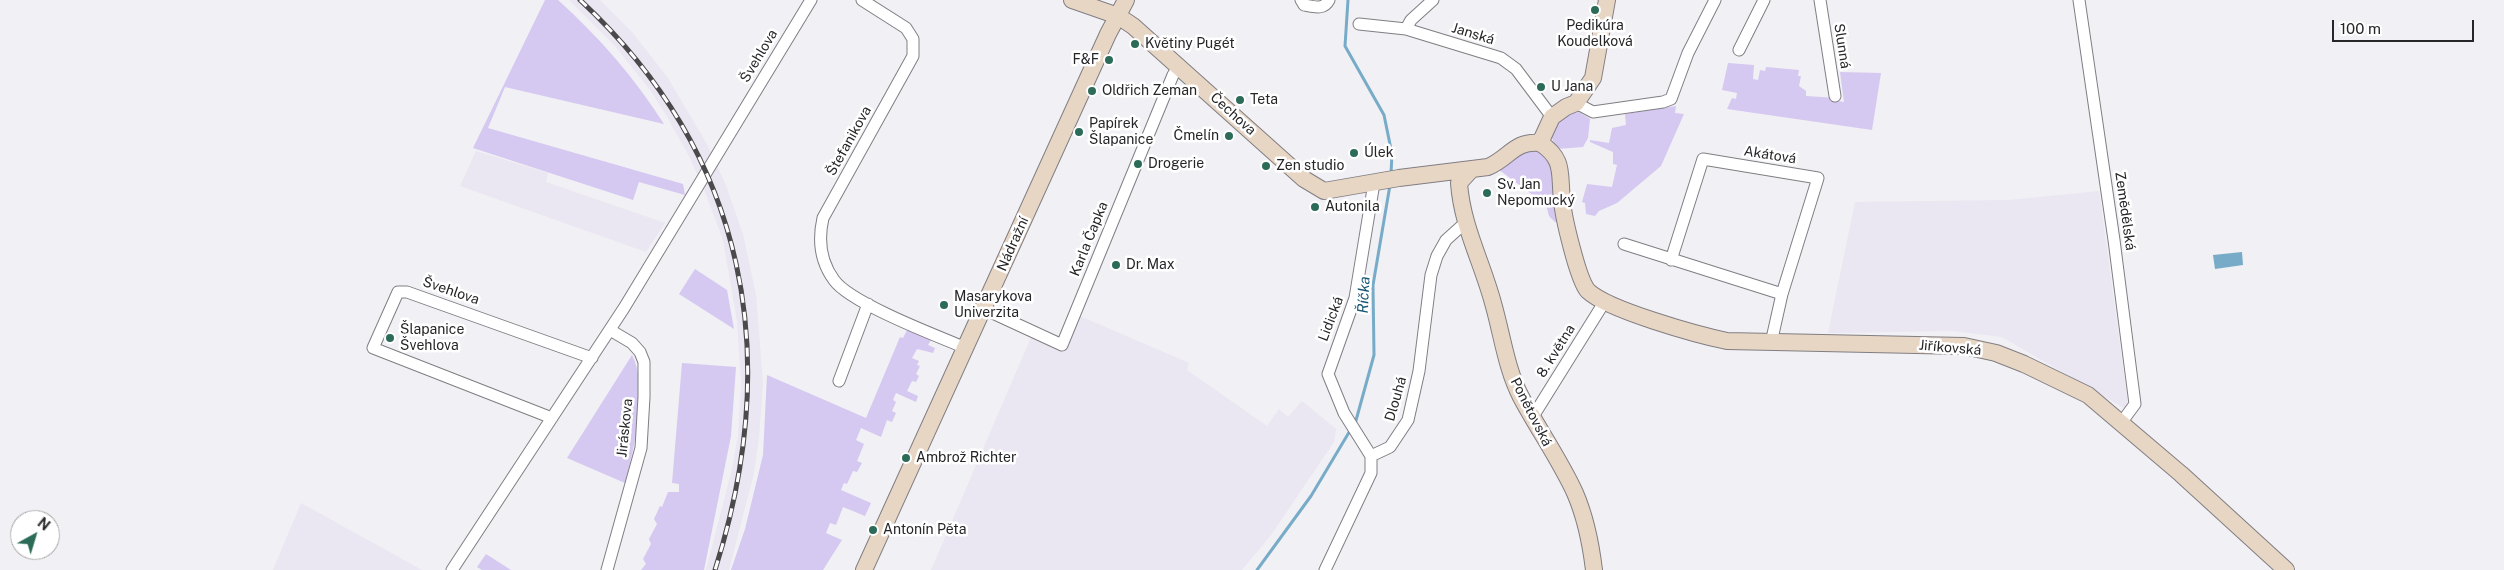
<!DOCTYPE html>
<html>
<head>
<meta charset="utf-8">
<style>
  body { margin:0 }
  #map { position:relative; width:2504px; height:570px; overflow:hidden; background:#f1f0f4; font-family:"Public Sans",sans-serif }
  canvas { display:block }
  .north { position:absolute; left:10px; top:510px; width:50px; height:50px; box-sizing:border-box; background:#fff; border:1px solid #a8a8a9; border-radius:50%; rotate:39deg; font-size:14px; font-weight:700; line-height:20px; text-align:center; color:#262527 }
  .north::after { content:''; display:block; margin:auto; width:18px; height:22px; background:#2c6b58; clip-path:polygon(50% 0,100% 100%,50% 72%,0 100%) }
  .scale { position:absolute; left:2332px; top:20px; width:142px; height:22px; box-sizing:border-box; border:2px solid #262527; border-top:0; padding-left:6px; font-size:15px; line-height:18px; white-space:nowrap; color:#262527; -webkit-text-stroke:4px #fff; paint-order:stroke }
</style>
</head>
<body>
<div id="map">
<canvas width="2504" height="570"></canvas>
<div class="north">N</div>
<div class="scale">100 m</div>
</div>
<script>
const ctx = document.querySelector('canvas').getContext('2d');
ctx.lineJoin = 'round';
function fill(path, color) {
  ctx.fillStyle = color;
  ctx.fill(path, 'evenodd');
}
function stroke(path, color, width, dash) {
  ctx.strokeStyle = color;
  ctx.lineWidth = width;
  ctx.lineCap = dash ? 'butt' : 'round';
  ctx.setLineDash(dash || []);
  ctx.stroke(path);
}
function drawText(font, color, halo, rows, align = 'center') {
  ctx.font = font + ' "Public Sans",sans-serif';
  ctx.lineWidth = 5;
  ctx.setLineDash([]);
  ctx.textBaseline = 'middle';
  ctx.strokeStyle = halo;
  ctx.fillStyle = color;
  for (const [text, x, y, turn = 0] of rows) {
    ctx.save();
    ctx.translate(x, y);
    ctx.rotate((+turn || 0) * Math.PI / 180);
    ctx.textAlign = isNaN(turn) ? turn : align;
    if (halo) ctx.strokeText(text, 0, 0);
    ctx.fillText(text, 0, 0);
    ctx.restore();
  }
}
fill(new Path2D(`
  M569 0H600L632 32 668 78 708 146 725 183 743 234 756 295 763 383 759 438 754 473 729 570H706L732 469 738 436 741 383 737 321 723 240 705 192 689 156 666 115 650 90 615 46Z
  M476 151 548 173 546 182 665 223 646 252 460 186Z
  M2099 191 2129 411 2002 337 1952 331 1828 333 1855 202 2009 200Z
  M1075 314 1189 363 1187 370 1267 426 1279 409 1288 417 1302 401 1336 429 1334 442 1271 535 1242 570H931L1035 328 1064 343Z
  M301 503 422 570H273Z`), '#eae6f2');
fill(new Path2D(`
  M545 0H558C599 37 634 77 664 124L505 87 488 128 683 184 685 195 639 182 633 200 473 148Z
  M1728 63 1754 65 1753 79 1758 80 1760 70 1765 71 1766 67 1799 70 1798 76H1801L1799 86 1806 91V96L1837 98 1838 101 1844 102 1840 72 1881 73 1872 130 1727 109 1732 98 1736 99 1737 93 1722 90Z
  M1676 106 1675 113 1684 114 1661 166 1617 203 1599 211 1595 216 1586 214 1585 203 1582 202 1587 184 1612 187 1617 165 1613 164V152L1590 142V140L1609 143 1612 128 1626 125 1625 114Z
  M1579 112 1590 119 1588 138 1583 147 1557 149 1551 136C1557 122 1563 115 1579 112Z
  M1539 149 1552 159 1561 221 1555 222 1549 216 1546 205 1498 169 1518 152Z
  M695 269 727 290 734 329 679 294Z
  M907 330 931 340 928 345 935 348 933 353 917 349 912 358 919 361 917 365 920 366 916 374 919 376 916 382 912 381 907 391 918 396 916 402 896 393 893 400 896 402 892 411 896 413 892 422 887 420 881 437 861 428 856 440 864 444 857 461 862 463 857 472 853 471 847 484 844 483 841 490 871 503 865 516 843 507 836 525 830 523 826 533 842 540 823 570H731L745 529 763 455 767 375 866 418 900 337 903 338Z
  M632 355C648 384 634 452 625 483L567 458Z
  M682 363 736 367 731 436 704 570H641L646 564 643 559 651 544 649 539 657 524 654 519 660 506 662 507 668 492H679V484L672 483Z
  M486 554 511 570H482L477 567Z`), '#d5c8f1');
fill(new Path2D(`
  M2242 252 2243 265 2215 269 2213 255Z`), '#77abc8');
stroke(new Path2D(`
  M1348 0 1345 46 1384 115 1392 154 1391 173
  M1355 424 1374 355 1373 285 1390 185
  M1257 570 1311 496 1351 429`), '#77abc8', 3);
const street = new Path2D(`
  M862 0 906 28 913 39V56L823 218C818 240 820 261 834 280 850 303 937 336 966 348
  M1301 0 1304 5C1314 7 1324 10 1329 0
  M1820 0 1835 96
  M2079 0 2114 240 2135 404 2121 423
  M1359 24 1406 29 1501 58 1516 69 1552 117
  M1406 29 1411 20 1433 0
  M1739 50 1764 0
  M1576 103 1593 112 1663 102 1671 99 1688 53 1715 0
  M1624 244 1782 294
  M1671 260 1703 159 1818 178 1782 294 1771 343
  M984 309 1062 345 1173 75 1179 65
  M839 381 868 304
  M552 418 373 348 398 292H407L592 358
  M1532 418 1605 301
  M1371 456 1344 413 1328 374 1355 298 1374 183
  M1371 456 1390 447 1408 420 1419 371 1431 275 1437 256 1446 240 1466 222
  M452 570 624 308 811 0
  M607 570 641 448 644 397V362L640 352 632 343 610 330
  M1325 570 1371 473V456`);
const secondary = new Path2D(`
  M1072 0 1118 16 1133 26 1304 179 1324 191 1399 178 1488 167C1509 158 1515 140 1540 143L1552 117 1566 107 1576 103 1593 78 1607 0
  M1540 143C1565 159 1559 174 1562 200 1563 216 1578 280 1588 291 1608 310 1698 335 1727 341L1964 346 1996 353 2024 364 2088 395 2181 474 2286 570
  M1471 170 1459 183C1462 226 1482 262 1493 303 1502 334 1506 368 1521 397 1538 429 1560 460 1575 493 1585 516 1591 545 1594 570
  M864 570 1108 34 1126 0`);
stroke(street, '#807e83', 13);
stroke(secondary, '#807e83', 18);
stroke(street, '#fff', 11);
stroke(secondary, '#e8d6c4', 16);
const rail = new Path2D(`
  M580 0C748 156 783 356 715 570`);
stroke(rail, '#4a494b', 5);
stroke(rail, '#fff', 3, [9]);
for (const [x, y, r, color] of [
  [1595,10,5,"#2c6b58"],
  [1135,44,5,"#2c6b58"],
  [1109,60,5,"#2c6b58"],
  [1541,87,5,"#2c6b58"],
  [1092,91,5,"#2c6b58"],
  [1240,100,5,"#2c6b58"],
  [1079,132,5,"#2c6b58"],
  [1229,136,5,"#2c6b58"],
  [1354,153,5,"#2c6b58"],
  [1138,164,5,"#2c6b58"],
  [1266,166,5,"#2c6b58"],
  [1487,193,5,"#2c6b58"],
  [1315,207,5,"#2c6b58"],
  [1116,265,5,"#2c6b58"],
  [944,305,5,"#2c6b58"],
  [390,338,5,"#2c6b58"],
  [906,458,5,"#2c6b58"],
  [873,530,5,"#2c6b58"]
]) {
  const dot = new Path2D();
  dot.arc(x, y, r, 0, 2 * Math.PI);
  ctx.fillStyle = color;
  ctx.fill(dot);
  stroke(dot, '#fff', 2);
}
drawText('14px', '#262527', '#fff', [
  ["Pedikúra",1595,26,"center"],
  ["Koudelková",1595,42,"center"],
  ["Květiny Pugét",1145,44],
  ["F&F",1099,60,"right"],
  ["U Jana",1551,87],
  ["Oldřich Zeman",1102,91],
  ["Teta",1250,100],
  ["Papírek",1089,124],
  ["Šlapanice",1089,140],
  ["Čmelín",1219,136,"right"],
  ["Úlek",1364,153],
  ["Drogerie",1148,164],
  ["Zen studio",1276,166],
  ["Sv. Jan",1497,185],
  ["Nepomucký",1497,201],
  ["Autonila",1325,207],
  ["Dr. Max",1126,265],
  ["Masarykova",954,297],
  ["Univerzita",954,313],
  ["Šlapanice",400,330],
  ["Švehlova",400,346],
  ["Ambrož Richter",916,458],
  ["Antonín Pěta",883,530]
], 'left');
drawText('14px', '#262527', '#fff', [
  ["Janská",1473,34,17],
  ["Slunná",1842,46,81],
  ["Švehlova",759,56,-59],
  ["Čechova",1233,114,42],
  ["Štefanikova",849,141,-61],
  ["Akátová",1770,155,9],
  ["Zemědělská",2125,211,82],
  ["Karla Čapka",1089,239,-68],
  ["Nádražní",1013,244,-66],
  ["Švehlova",451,291,19],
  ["Lidická",1331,319,-69],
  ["Jiříkovská",1950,348,5],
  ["8. května",1556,351,-58],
  ["Dlouhá",1396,399,-74],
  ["Ponětovská",1531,412,63],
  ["Jiráskova",625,428,-84]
]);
drawText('italic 15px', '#175775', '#fff', [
  ["Říčka",1364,295,-87]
]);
</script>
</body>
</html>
